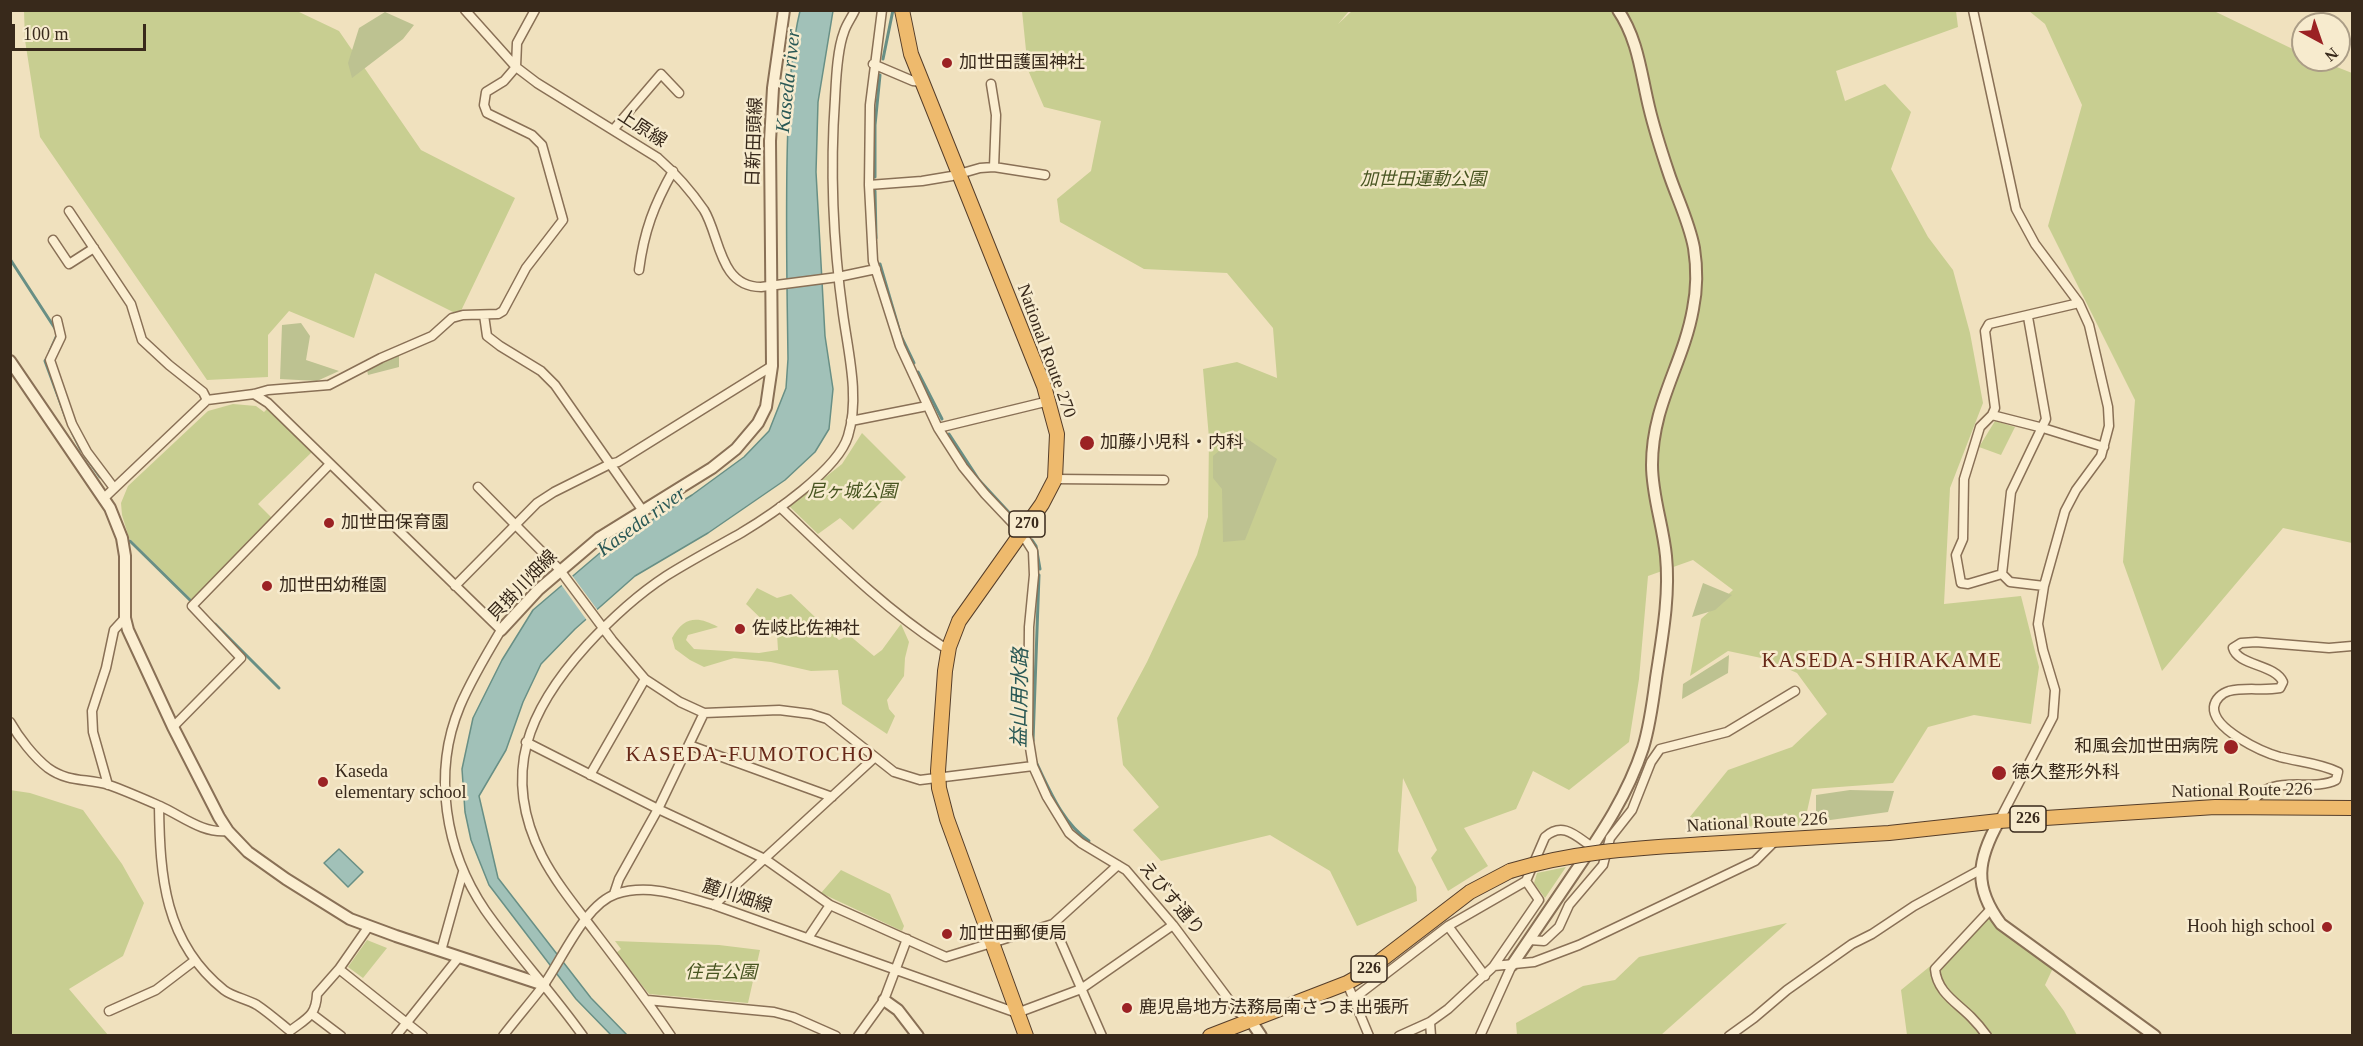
<!DOCTYPE html>
<html>
<head>
<meta charset="utf-8">
<style>
  body { margin:0 }
  #map { position:relative; width:2363px; height:1046px; overflow:hidden; background:#f0e1be; font-family:"Times New Roman",serif }
  canvas { display:block }
  .frame { position:absolute; inset:0; border:12px solid #38291b; pointer-events:none }
  .north { position:absolute; left:2291px; top:12px; width:60px; height:60px; box-sizing:border-box; background:#f7ebce; border:2px solid #ab9d86; border-radius:50%; rotate:140deg; font-size:16px; font-weight:700; line-height:24px; text-align:center; color:#38291b }
  .north::after { content:''; display:block; margin:auto; width:21px; height:27px; background:#9b2224; clip-path:polygon(50% 0,100% 100%,50% 72%,0 100%) }
  .scale { position:absolute; left:12px; top:24px; width:134px; height:27px; box-sizing:border-box; border:3px solid #38291b; border-top:0; padding-left:8px; font-size:18px; line-height:21px; white-space:nowrap; color:#38291b; -webkit-text-stroke:4px #f7ebce; paint-order:stroke }
</style>
</head>
<body>
<div id="map">
<canvas width="2363" height="1046"></canvas>
<div class="frame"></div>
<div class="north">N</div>
<div class="scale">100 m</div>
</div>
<script>
const ctx = document.querySelector('canvas').getContext('2d');
ctx.lineJoin = 'round';
function fill(path, color) {
  ctx.fillStyle = color;
  ctx.fill(path, 'evenodd');
}
function stroke(path, color, width, dash) {
  ctx.strokeStyle = color;
  ctx.lineWidth = width;
  ctx.lineCap = dash ? 'butt' : 'round';
  ctx.setLineDash(dash || []);
  ctx.stroke(path);
}
function drawText(font, color, halo, rows, align = 'center') {
  ctx.font = font + ' "Times New Roman","Noto Sans JP",serif';
  ctx.lineWidth = 5;
  ctx.setLineDash([]);
  ctx.textBaseline = 'middle';
  ctx.strokeStyle = halo;
  ctx.fillStyle = color;
  for (const [text, x, y, turn = 0] of rows) {
    ctx.save();
    ctx.translate(x, y);
    ctx.rotate((+turn || 0) * Math.PI / 180);
    ctx.textAlign = isNaN(turn) ? turn : align;
    if (halo) ctx.strokeText(text, 0, 0);
    ctx.fillText(text, 0, 0);
    ctx.restore();
  }
}
fill(new Path2D(`
  M1353 10 1956 11 1958 27 1836 71 1845 101 1885 84 1911 112 1891 169 1928 237 1953 270 1970 333 1983 403 1950 488 1944 604 2021 596 2039 667 2031 724 1974 715 1928 727 1893 783 1812 789 1804 825 1763 830 1710 823 1689 818 1728 770 1792 747 1827 714 1797 673 1766 659 1728 651 1690 676 1701 619 1733 590 1693 560 1648 576 1639 679 1629 742 1569 790 1533 771 1516 809 1464 828 1488 866 1448 891 1431 858 1437 850 1403 778 1398 851 1416 887 1417 901 1357 926 1330 871 1270 835 1161 861 1133 830 1159 807 1123 765 1117 718 1147 662 1197 555 1208 517 1209 438 1203 369 1237 362 1277 378 1273 328 1227 273 1144 269 1060 222 1057 199 1091 171 1101 121 1044 107 1028 70 1022 11H1349L1338 24Z
  M24 11H297L339 31 421 150 515 198 459 315 375 273 354 338 289 311 268 335V377L207 380 40 137 25 40Z
  M2029 11H2214L2303 54V60H2319L2352 73V543L2283 528 2162 671 2123 562 2135 400 2048 226 2082 105 2045 24Z
  M233 404 256 406 264 412 267 409 312 452 258 504 272 518 192 600 129 538 122 515 121 503 128 486 208 411Z
  M1995 421 2015 427 2001 455 1979 447Z
  M862 433 906 477 853 530 840 518 818 534 789 506 842 464Z
  M757 588 777 598 791 594 839 640 849 635 874 656 882 650 901 624 909 642 905 658 904 676 887 700 889 709 895 716 887 734 842 704 838 670 811 671 771 662 734 658 704 667 690 660 675 649 672 638C684 616 698 616 718 627L688 635 686 640 694 649 759 653 778 650 777 634 746 604Z
  M10 790 30 793 83 810 122 864 144 903 123 956 69 989 108 1035H11Z
  M1566 867 1545 898 1534 883 1537 873Z
  M841 870 890 894 904 926 902 931 821 893Z
  M1989 918 2003 933 2053 968 2045 985 2064 1011 2077 1035H1907L1901 990Z
  M1787 923 1661 1035H1517L1516 1023 1583 986 1615 980 1639 957Z
  M367 940 387 948 363 978 348 967Z
  M615 941 719 945 760 950 748 1003 649 994 616 953 621 949Z`), '#c8ce91');
fill(new Path2D(`
  M385 12 414 25 403 39 352 78 348 63 359 28Z
  M301 323 310 336 306 360 339 371 317 381 280 379 282 325Z
  M399 355V367L368 375 367 370Z
  M1240 434 1277 459 1245 540 1223 542 1222 489 1213 478V456Z
  M1703 583 1732 595 1715 610 1692 617Z
  M1729 655 1728 673 1682 699 1683 684Z
  M1850 790 1894 791 1888 812 1816 822V795Z`), '#bdc291');
const water = new Path2D(`
  M800 11H833L818 102 816 172 825 336 833 389 829 429 815 452 785 480 708 533 635 576 575 629 541 664 523 702 506 750 479 796 498 878 591 998 627 1035H611L576 999 489 885 471 840 465 812 462 769 473 718 502 660 533 610 601 552 692 495 744 457 769 431 786 388 788 359C787 281 785 203 788 125 790 86 791 48 800 11Z
  M339 849 363 872 348 887 324 863Z`);
fill(water, '#a1c1b8');
stroke(water, '#688f85', 1.5);
fill(new Path2D(`
  M571 574 599 612 588 622 560 583Z`), '#f0e1be');
stroke(new Path2D(`
  M883 59 893 10
  M875 177V125L880 75
  M875 191 876 238
  M10 259 56 330 57 335 50 351
  M880 264 901 336 914 363
  M48 357 45 361 66 418
  M918 372 942 419
  M72 432 81 450
  M949 434 979 480 1016 520
  M85 456 100 477
  M1032 540 1036 546 1040 569
  M130 541 193 603
  M215 624 279 688
  M1033 741 1039 575
  M1036 762C1050 791 1062 822 1089 841`), '#688f85', 3);
const minor = new Path2D(`
  M465 10 516 67 537 83 658 158C675 173 691 191 704 210 720 236 719 287 761 287L838 277 876 269
  M882 10 870 105 869 185 873 261 900 346 938 428 963 467 985 494 1021 532 1033 551 1034 575 1029 627 1028 735 1033 766 1047 797 1069 833 1081 843 1126 870 1173 925 1238 1012 1251 1021
  M1973 10 2016 209 2035 244 2079 303 2089 325 2108 407 2109 426 2101 456 2076 490 2065 511 2044 586 2038 624 2043 650 2055 690 2053 717 1999 821
  M873 64 913 81 922 82
  M991 84 996 115 994 167
  M613 130 661 74 679 93
  M869 185 922 181 952 176 980 168 994 167 1045 175
  M69 211 131 304 142 340 169 365 203 392 207 400
  M53 240 69 264 94 248
  M639 270C644 231 654 205 673 171
  M484 315 487 336 500 346 541 371 555 385 643 511
  M57 320 61 337 50 360 72 424 87 452 114 488
  M254 394 268 403 501 630C486 655 471 680 460 706 432 773 445 851 485 910 515 953 552 992 583 1036
  M1992 415 2043 428 2104 447
  M851 421 927 406
  M938 428 1049 401
  M1055 479 1164 480
  M478 487 559 569 612 640 645 679 680 702 704 713 779 710 811 714 827 719 894 772 920 780 1033 766
  M103 499 207 400 254 394 268 390 329 385 381 358 432 336 452 318 463 315 498 314 503 311 526 268 563 220 542 145 532 135 487 113 484 105 486 92 504 81 516 67 517 43 535 10
  M780 507C833 557 881 606 942 646L949 647
  M2002 574 2011 492 2046 419 2028 317
  M455 586 537 503 554 492 610 464 618 462 772 366
  M2044 586 2010 582 2002 574 1968 584 1961 583 1956 555 1963 539 1964 479 1980 427 1992 415 1995 408 1985 331 1989 324 2079 303
  M10 722C19 738 34 757 48 768 69 783 87 778 109 785 126 791 144 799 160 806 182 816 203 834 228 831
  M173 727 241 658 192 606 329 465
  M526 742 658 809 765 859 830 905 946 957 1053 924 1118 865
  M689 745 832 797
  M590 775 645 679
  M108 785 93 732 92 711 106 668 114 630 125 618
  M159 806C160 876 164 942 224 990 233 997 247 999 257 1005 269 1013 279 1022 290 1031 307 1018 316 1016 317 994L339 969
  M2247 806C2253 801 2259 794 2265 790 2286 779 2316 790 2336 780L2338 772C2319 763 2300 762 2280 757 2262 752 2212 729 2214 707 2215 699 2222 693 2229 691 2245 687 2263 691 2280 688L2283 682C2275 664 2238 666 2233 648L2241 643 2256 642 2329 648 2352 646
  M614 894 619 879 658 809 704 713
  M714 905 874 758
  M1053 924 1102 1036
  M369 926 339 969 423 1036
  M1448 926 1526 881 1545 837C1563 821 1576 836 1592 847
  M808 938 830 905
  M1529 940 1544 941 1559 927 1569 905 1603 865 1610 838 1632 810 1651 762 1660 749 1727 732 1795 691
  M441 951 463 872
  M1493 967 1539 900 1526 881
  M1347 983 1369 1036
  M1353 999 1448 926 1485 976
  M647 1000 774 1012 793 1017 836 1036
  M109 1011 156 990 194 961
  M312 1014 341 1036
  M1430 1022 1431 1036
  M396 1036 459 957
  M503 1036C516 1019 530 1003 543 986 562 960 585 904 616 894 649 883 682 896 714 905L1017 1013 1081 989 1173 925
  M671 1036C647 1000 621 966 595 932 576 907 556 883 542 856 500 773 529 709 587 645 611 619 637 595 666 576 690 561 716 547 741 533 771 515 838 470 848 436 860 398 848 351 843 314 833 242 830 170 835 99 836 80 837 50 844 32 846 25 852 17 855 10
  M858 1036 884 1000 907 939
  M1399 1036 1430 1022 1448 1009 1494 966 1534 962 1579 945 1755 861 1775 841
  M1480 1036 1512 965
  M1729 1036 1754 1018 1787 990 1852 944 1872 934 1914 906 1980 870
  M1987 1036C1982 1029 1977 1023 1971 1017 1956 1002 1937 992 1935 969L1990 910`);
const tertiary = new Path2D(`
  M10 361 110 508 122 538 125 556V618L128 630 173 727 219 817 228 831 248 852 286 879 350 919 396 936 544 985
  M501 630 538 590 599 538 712 468 736 449 758 423 766 407 772 366 770 141 773 88 784 10
  M1999 821C1977 860 1973 887 2001 924L2155 1036
  M1512 965C1533 934 1554 903 1575 872 1602 833 1628 794 1643 748 1650 725 1653 701 1656 678 1662 638 1670 596 1666 556 1663 525 1652 496 1652 465 1652 404 1683 365 1693 309 1697 289 1697 267 1694 248 1689 221 1676 196 1668 171 1661 150 1654 128 1649 107 1641 74 1638 39 1618 10
  M884 1000 898 1010 918 1036
  M1251 1021 1261 1036`);
const trunk = new Path2D(`
  M902 10 911 54 1044 386 1057 434 1055 479 1042 504 959 621 949 647 945 671 938 771 939 788 947 819 1026 1036
  M1705 844 1889 833 1999 821 2215 807 2352 808
  M1210 1036 1347 983 1363 974 1470 892 1510 871`);
stroke(minor, '#897056', 11);
stroke(tertiary, '#897056', 14);
stroke(trunk, '#563e2a', 16);
stroke(minor, '#fbeed1', 8);
stroke(tertiary, '#fbeed1', 10);
stroke(trunk, '#eeba6d', 14);
const trunkBridge = new Path2D(`
  M1510 871C1574 851 1639 848 1705 844`);
stroke(trunkBridge, '#563e2a', 16, []);
stroke(trunkBridge, '#eeba6d', 14);
for (const [x, y, r, color] of [
  [947,63,6,"#9b2224"],
  [1087,443,8,"#9b2224"],
  [329,523,6,"#9b2224"],
  [267,586,6,"#9b2224"],
  [740,629,6,"#9b2224"],
  [2231,747,8,"#9b2224"],
  [1999,773,8,"#9b2224"],
  [323,782,6,"#9b2224"],
  [2327,927,6,"#9b2224"],
  [947,934,6,"#9b2224"],
  [1127,1008,6,"#9b2224"]
]) {
  const dot = new Path2D();
  dot.arc(x, y, r, 0, 2 * Math.PI);
  ctx.fillStyle = color;
  ctx.fill(dot);
  stroke(dot, '#f7ebce', 2);
}
for (const [x, y, w] of [
  [1027,524,36],
  [2028,819,36],
  [1369,969,36]
]) {
  const box = new Path2D();
  box.roundRect(x - w / 2, y - 13, w, 26, 4.5);
  ctx.fillStyle = '#f7ebce';
  ctx.fill(box);
  stroke(box, '#38291b', 1.5);
}
drawText('bold 16px', '#38291b', null, [
  ["270",1027,524],
  ["226",2028,819],
  ["226",1369,969]
]);
drawText('18px', '#38291b', '#f7ebce', [
  ["加世田護国神社",959,63],
  ["加藤小児科・内科",1100,443],
  ["加世田保育園",341,523],
  ["加世田幼稚園",279,586],
  ["佐岐比佐神社",752,629],
  ["和風会加世田病院",2218,747,"right"],
  ["Kaseda",335,772],
  ["elementary school",335,793],
  ["徳久整形外科",2012,773],
  ["Hooh high school",2315,927,"right"],
  ["加世田郵便局",959,934],
  ["鹿児島地方法務局南さつま出張所",1139,1008]
], 'left');
drawText('18px', '#38291b', '#f7ebce', [
  ["上原線",642,129,33],
  ["日新田頭線",755,142,-88],
  ["National Route 270",1046,351,70],
  ["貝掛川畑線",523,586,-46],
  ["National Route 226",2242,791,-1],
  ["National Route 226",1757,823,-3],
  ["麓川畑線",737,897,18],
  ["えびす通り",1171,899,50]
]);
drawText('italic 18px', '#485521', '#f7ebce', [
  ["加世田運動公園",1423,180],
  ["尼ヶ城公園",852,492],
  ["住吉公園",721,973]
]);
drawText('italic 20px', '#295855', '#f7ebce', [
  ["Kaseda river",789,81,-84],
  ["Kaseda river",642,522,-36],
  ["益山用水路",1021,698,-89]
]);
ctx.letterSpacing = '1.5px';
drawText('21px', '#672818', '#f7ebce', [
  ["KASEDA-SHIRAKAME",1882,661],
  ["KASEDA-FUMOTOCHO",750,755]
]);
ctx.letterSpacing = '0px';
</script>
</body>
</html>
